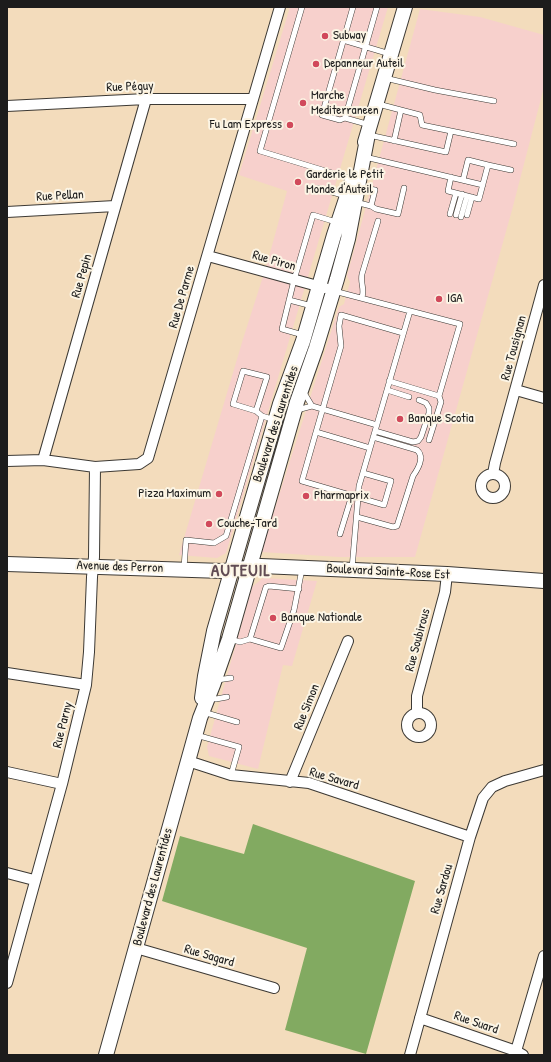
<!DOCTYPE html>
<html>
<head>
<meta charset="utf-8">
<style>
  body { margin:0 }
  #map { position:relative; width:551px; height:1062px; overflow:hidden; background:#f3dcbc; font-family:"Patrick Hand",sans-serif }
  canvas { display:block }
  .frame { position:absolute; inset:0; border:8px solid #1c1c1c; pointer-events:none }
</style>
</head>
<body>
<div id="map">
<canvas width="551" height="1062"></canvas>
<div class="frame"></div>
</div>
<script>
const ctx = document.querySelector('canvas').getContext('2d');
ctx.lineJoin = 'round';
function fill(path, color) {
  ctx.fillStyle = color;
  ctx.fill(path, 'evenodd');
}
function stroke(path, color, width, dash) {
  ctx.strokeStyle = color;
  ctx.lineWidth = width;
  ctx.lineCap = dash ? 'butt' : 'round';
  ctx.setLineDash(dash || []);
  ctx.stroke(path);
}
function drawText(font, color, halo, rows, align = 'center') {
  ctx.font = font + ' "Patrick Hand",sans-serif';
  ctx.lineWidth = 4;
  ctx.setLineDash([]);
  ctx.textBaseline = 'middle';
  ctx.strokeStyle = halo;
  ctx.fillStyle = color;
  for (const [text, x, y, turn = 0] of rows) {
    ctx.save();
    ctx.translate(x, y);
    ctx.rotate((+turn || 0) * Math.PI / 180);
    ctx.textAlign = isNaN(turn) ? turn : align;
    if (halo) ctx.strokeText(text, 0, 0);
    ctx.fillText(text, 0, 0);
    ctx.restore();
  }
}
fill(new Path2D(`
  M290 7H388L226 553 217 558 179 555 243 339 267 264 287 191 239 175Z
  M420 9 480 17 544 35V87L512 210 415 557H339L261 552 339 307 344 304 350 282 347 276Z
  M263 578 317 581 292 666 283 665 258 769 209 756 207 747 252 587Z`), '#f7d0cc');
fill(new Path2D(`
  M253 824 415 881 366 1054 285 1030 307 948 162 901 180 836 244 854Z`), '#82aa61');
const lane = new Path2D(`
  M302 7 260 151 352 179
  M353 7 322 115 340 120 345 118 370 125
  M343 40 390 54
  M385 78 435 90 494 101
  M378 104 420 115 422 125 451 131
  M345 118 377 7
  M369 135 446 152 451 131 514 144
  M394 141 401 110
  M365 157 483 185
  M451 177 448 191 479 199 488 165 511 170
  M463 180 468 160 488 165
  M318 188 346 196
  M355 202 371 206 375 190 359 187
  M371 206 376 209 398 214 404 188
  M450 214 456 193
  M456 215 462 194
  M467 215 472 197
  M461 217 467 196
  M334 291 460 324 439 396 389 381
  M362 297C365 289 360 283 362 274L378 221
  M289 300 312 306
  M303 335 282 329 294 280 313 215 336 222
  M387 390 409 397
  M303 391 312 406
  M297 410 312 406 377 425
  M256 411 233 404 243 371 267 377 256 411 262 416
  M375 431 413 442 418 441 421 437 429 413V408L426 403 419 400
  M316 432 302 481 384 505 391 481 363 473
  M429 440 441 402 439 396
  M370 448 316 432 341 346 339 326 341 315 403 333
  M357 517 393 527 397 526 413 476C418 469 425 457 417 450L373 437
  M340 534 352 495
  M184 568 186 540 214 543 226 536 262 416 275 420
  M352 569 359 486 410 311
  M230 639 240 642 250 639 281 648 294 610 302 569
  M250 639 266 587 269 586 299 589
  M217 680 231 678
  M209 697 216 699 227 697
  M203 712 237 722
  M196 735 239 747 231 775`);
const street = new Path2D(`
  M7 106 146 99H253
  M7 212 115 206
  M208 256 325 288
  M516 390 544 398
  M43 460 146 99
  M7 461 43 460 95 467 139 464 148 458 280 7
  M481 486a12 12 0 1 1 24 0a12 12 0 1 1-24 0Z
  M493 474 495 463 544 285
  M7 673 86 685
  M407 725a12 12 0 1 1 24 0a12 12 0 1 1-24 0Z
  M417 713V696L445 592 447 574
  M188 761 231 775 309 783 470 837
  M7 772 62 784
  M290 782 348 641
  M7 873 34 880
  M136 948 274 988
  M7 983 62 784 86 685 89 652 92 577 94 557 95 467
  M420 1018 516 1051 523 1055
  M516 1051 544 956
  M410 1055 470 837 483 798 492 787 505 781 544 770`);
const secondary = new Path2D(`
  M365 142 405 7
  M7 564 223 571 261 566 447 574 544 581
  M202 698 205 676 214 631 247 517 280 404 303 341 334 235 352 181
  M106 1055 200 718 213 685 229 639 297 402 316 348 337 279 348 239 368 134`);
stroke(lane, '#3c3934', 6);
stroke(street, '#3c3934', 12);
stroke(secondary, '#3c3934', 16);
stroke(lane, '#fff', 5);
stroke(street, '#fff', 10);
stroke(secondary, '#fff', 14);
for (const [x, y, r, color] of [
  [325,36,4,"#d1495b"],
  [316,64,4,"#d1495b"],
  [303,103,4,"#d1495b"],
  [290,125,4,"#d1495b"],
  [298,182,4,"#d1495b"],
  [439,299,4,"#d1495b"],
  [400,419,4,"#d1495b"],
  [219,494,4,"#d1495b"],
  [306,496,4,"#d1495b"],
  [209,524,4,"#d1495b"],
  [273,618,4,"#d1495b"]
]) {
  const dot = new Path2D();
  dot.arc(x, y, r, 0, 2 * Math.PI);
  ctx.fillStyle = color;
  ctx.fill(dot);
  stroke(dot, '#fcf5e5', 1.5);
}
drawText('13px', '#1c1c1c', '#fcf5e5', [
  ["Subway",333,36],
  ["Depanneur Auteil",324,64],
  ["Marche",311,96],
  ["Mediterraneen",311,111],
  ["Fu Lam Express",282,125,"right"],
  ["Garderie le Petit",306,175],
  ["Monde d'Auteil",306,190],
  ["IGA",447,299],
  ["Banque Scotia",408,419],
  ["Pizza Maximum",211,494,"right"],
  ["Pharmaprix",314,496],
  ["Couche-Tard",217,524],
  ["Banque Nationale",281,618]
], 'left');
drawText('13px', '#1c1c1c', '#fcf5e5', [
  ["Rue Péguy",130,87,-2],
  ["Rue Pellan",60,196,-3],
  ["Rue Piron",274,261,16],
  ["Rue Pepin",82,276,-74],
  ["Rue De Parme",182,297,-74],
  ["Rue Tousignan",514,348,-75],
  ["Boulevard des Laurentides",276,424,-72],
  ["Avenue des Perron",120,567,2],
  ["Boulevard Sainte-Rose Est",388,572,3],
  ["Rue Soubirous",418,640,-75],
  ["Rue Simon",307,707,-68],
  ["Rue Parny",63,725,-76],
  ["Rue Savard",334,779,16],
  ["Boulevard des Laurentides",153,887,-75],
  ["Rue Sardou",442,889,-74],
  ["Rue Sagard",209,956,16],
  ["Rue Suard",476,1023,19]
]);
ctx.letterSpacing = '1px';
drawText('bold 17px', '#614c54', '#fcf5e5', [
  ["AUTEUIL",241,571]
]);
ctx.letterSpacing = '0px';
</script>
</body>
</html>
